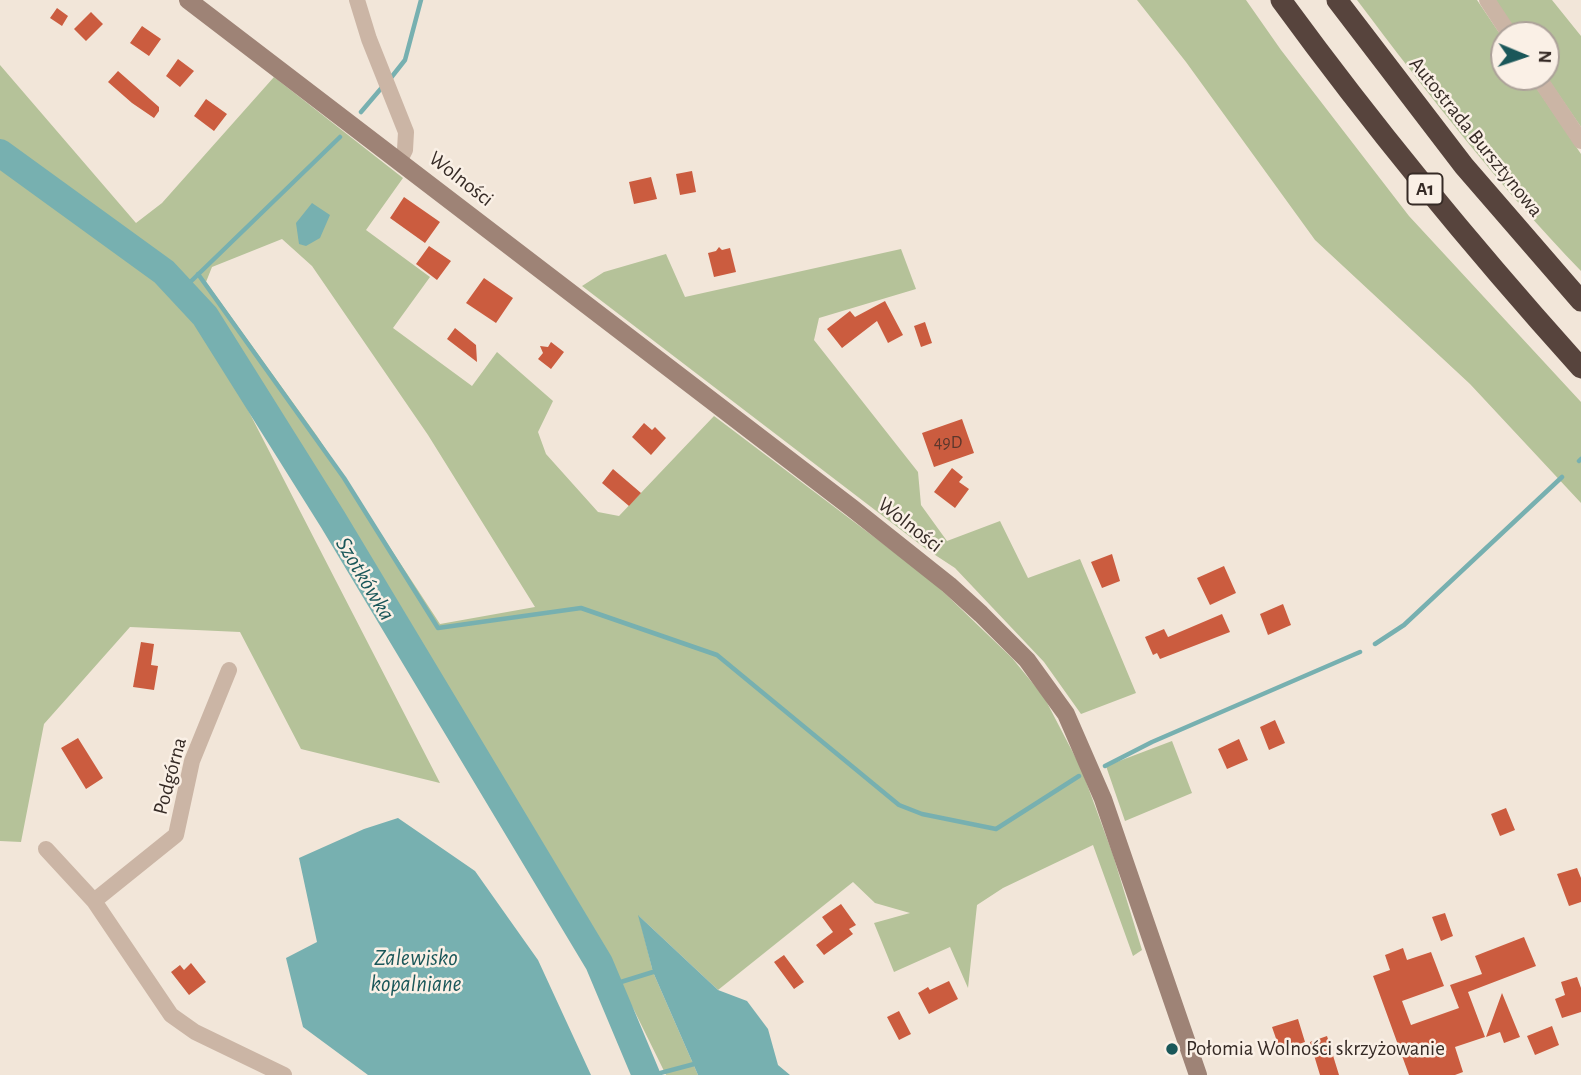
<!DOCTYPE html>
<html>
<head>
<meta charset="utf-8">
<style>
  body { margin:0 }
  #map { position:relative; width:1581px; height:1075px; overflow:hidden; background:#f2e6d9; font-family:"Alegreya Sans",sans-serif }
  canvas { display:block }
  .north { position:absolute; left:1490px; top:21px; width:70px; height:70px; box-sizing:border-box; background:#faf0e6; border:2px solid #aca199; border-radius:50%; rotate:92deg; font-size:19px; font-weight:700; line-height:28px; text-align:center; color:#362b26 }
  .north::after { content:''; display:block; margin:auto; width:24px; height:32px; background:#1a5759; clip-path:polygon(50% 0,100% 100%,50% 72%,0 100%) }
</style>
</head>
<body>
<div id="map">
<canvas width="1581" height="1075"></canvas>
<div class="north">N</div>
</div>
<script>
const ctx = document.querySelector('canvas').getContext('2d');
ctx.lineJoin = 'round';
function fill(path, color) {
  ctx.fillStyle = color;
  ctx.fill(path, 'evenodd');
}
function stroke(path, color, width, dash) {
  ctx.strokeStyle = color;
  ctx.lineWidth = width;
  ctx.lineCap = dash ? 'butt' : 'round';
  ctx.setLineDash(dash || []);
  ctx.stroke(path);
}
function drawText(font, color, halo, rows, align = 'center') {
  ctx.font = font + ' "Alegreya Sans",sans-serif';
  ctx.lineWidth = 5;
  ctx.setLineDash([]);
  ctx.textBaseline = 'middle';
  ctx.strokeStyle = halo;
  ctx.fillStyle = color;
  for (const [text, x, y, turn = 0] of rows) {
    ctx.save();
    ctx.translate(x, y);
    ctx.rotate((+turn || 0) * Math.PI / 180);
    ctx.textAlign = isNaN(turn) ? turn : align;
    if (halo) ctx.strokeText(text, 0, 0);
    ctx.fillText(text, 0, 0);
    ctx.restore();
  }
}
fill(new Path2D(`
  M1137 0H1246L1281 50 1409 216 1581 402V503L1470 384 1315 240 1186 62Z
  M1357 0H1477L1504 40V77H1529L1581 154V271C1499 186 1428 94 1357 0Z
  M1495 0H1552L1581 36V127L1546 76V35H1518Z
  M0 65 136 223 162 203 274 77 403 178 366 230 430 277 393 328 472 386 497 352 553 401 538 432 546 454 598 512 619 516 714 416 931 580 1012 658 1044 697 1081 768 1113 855 1142 950 1133 956 1093 845 1003 888 977 905 968 988 950 947 894 972 874 923 910 913 875 903 853 882 718 990 639 916 653 972 698 1075H666L634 1010 513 794 374 579 199 299 131 239 0 144ZM282 239 312 266 428 435 535 607 440 624 317 436 206 282 212 267Z
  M0 163 126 251 175 294 214 344 440 783 301 749 240 632 130 627 44 724 21 842 0 841Z
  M901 249 916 289 819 318 814 340 918 472 921 505 947 541 1000 521 1028 578 1080 559 1136 693 1081 714 1044 662 955 568 926 549 582 286 604 272 666 254 685 297Z
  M1172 741 1192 793 1125 821 1106 766Z`), '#b5c299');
fill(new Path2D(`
  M312 203 330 215 320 238 306 246 299 244 296 223Z
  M398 818 475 871 538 960 591 1075H368L303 1027 286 958 317 942 299 858 364 829Z
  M638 915 718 990 747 1001 768 1029 778 1065 790 1075H698L653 972Z`), '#77b0b0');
stroke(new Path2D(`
  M390 79 405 60 421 0
  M361 112 384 85
  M198 274 344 478 438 628 581 608 717 655 899 805 922 814 996 829 1079 776
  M182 290 340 137
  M1579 461 1581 459
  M1375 644 1404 625 1562 477
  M1105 766 1152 742 1360 652
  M608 986 653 972
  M653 1075 698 1063`), '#77b0b0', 4.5);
stroke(new Path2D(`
  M0 153 164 272 205 316 333 520 599 963 646 1075`), '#77b0b0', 28);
fill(new Path2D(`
  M57 8 68 16 62 26 50 18Z
  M91 12 103 24 86 41 74 29Z
  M142 26 161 39 149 56 130 43Z
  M178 59 194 71 180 87 166 76Z
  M118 71 159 107V111L154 118 132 103 108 82Z
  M206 99 227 114 214 131 194 116Z
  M692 171 696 192 680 195 676 174Z
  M651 177 657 199 634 204 629 182Z
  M404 197 440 222 425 243 390 218Z
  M429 246 451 261 437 280 416 264Z
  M719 247 722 250 730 248 736 272 714 277 708 253 716 251Z
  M484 278 513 298 496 323 466 303Z
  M885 301 903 335 888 343 877 321 842 348 827 329 850 311 855 317Z
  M925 322 932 343 921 347 914 326Z
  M455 328 476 345 477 362 447 339Z
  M551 342 564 352 551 369 538 359 543 353 540 346 548 347Z
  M962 419 974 453 934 467 922 433Z
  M644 423 652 430 655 427 666 438 651 455 632 437Z
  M952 468 963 477 959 482 969 489 955 508 934 492Z
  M613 469 641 493 629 506 602 483Z
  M1112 554 1120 581 1102 588 1091 562Z
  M1224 566 1236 593 1210 605 1197 578Z
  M1283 604 1291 625 1268 635 1260 614Z
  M1222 614 1230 632 1160 659 1157 653 1153 655 1145 637 1164 629 1168 637Z
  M141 642 154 644 151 665 158 666 154 690 133 687Z
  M1275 720 1285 743 1269 750 1260 727Z
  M78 738 103 778 86 789 61 748Z
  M1239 739 1248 760 1227 769 1218 749Z
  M1506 808 1515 830 1500 836 1491 814Z
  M1577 868 1581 878V902L1569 906 1557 874Z
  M841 904 856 925 849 929 853 934 824 955 816 945 833 932 822 917Z
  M1445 913 1453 936 1441 941 1432 917Z
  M1524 937 1536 966 1468 992 1485 1037 1455 1047 1463 1072 1455 1075H1409L1373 976 1390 970 1385 955 1403 948 1407 960 1431 952 1444 986 1402 1001 1411 1025 1459 1008 1450 985 1482 974 1475 956Z
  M784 955 804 982 794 989 774 962Z
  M191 963 206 982 189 995 171 972 180 965 184 970Z
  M1577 977 1581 988V1012L1562 1018 1555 999 1565 995 1561 982Z
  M949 981 958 999 929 1014 918 993 928 987 930 990Z
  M1502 993 1520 1037 1504 1043 1500 1032 1486 1037Z
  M899 1011 911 1034 899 1040 887 1017Z
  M1298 1019 1305 1042 1280 1050 1272 1027Z
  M1552 1026 1559 1045 1535 1055 1527 1036Z
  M1327 1036 1339 1075H1320L1310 1042Z`), '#cb5c3f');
stroke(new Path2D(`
  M357 0 369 39 406 132 405 150 400 160
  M1487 0 1510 35
  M1538 77 1581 141
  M46 849 94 901 171 1015 195 1032 284 1075
  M94 901 176 835 192 761 229 670`), '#cbb5a5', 16);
stroke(new Path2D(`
  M188 0 852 508 949 585 981 614 1027 660 1066 714 1103 799 1198 1075`), '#9e8376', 18);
stroke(new Path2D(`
  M1281 0C1375 129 1474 249 1581 368
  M1337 0 1464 166 1581 301`), '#57443d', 21);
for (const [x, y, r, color] of [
  [1172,1049,7,"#1a5759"]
]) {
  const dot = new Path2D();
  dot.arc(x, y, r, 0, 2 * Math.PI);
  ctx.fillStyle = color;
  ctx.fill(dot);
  stroke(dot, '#faf0e6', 2.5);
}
drawText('18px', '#5b372c', null, [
  ["49D",948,443]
]);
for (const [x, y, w] of [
  [1425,189,35]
]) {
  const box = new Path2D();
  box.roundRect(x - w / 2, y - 15.5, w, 31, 5);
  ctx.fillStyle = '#faf0e6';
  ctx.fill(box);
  stroke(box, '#362b26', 2);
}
drawText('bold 19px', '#362b26', null, [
  ["A1",1425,189]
]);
drawText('21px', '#362b26', '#faf0e6', [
  ["Autostrada Bursztynowa",1476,137,51],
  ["Wolności",461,179,38],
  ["Wolności",910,525,38],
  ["Podgórna",170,776,-75]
]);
drawText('21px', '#362b26', '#faf0e6', [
  ["Połomia Wolności skrzyżowanie",1186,1049]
], 'left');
drawText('italic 23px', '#1a5759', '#faf0e6', [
  ["Szotkówka",365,579,59],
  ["Zalewisko",416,958],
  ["kopalniane",416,984]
]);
</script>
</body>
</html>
